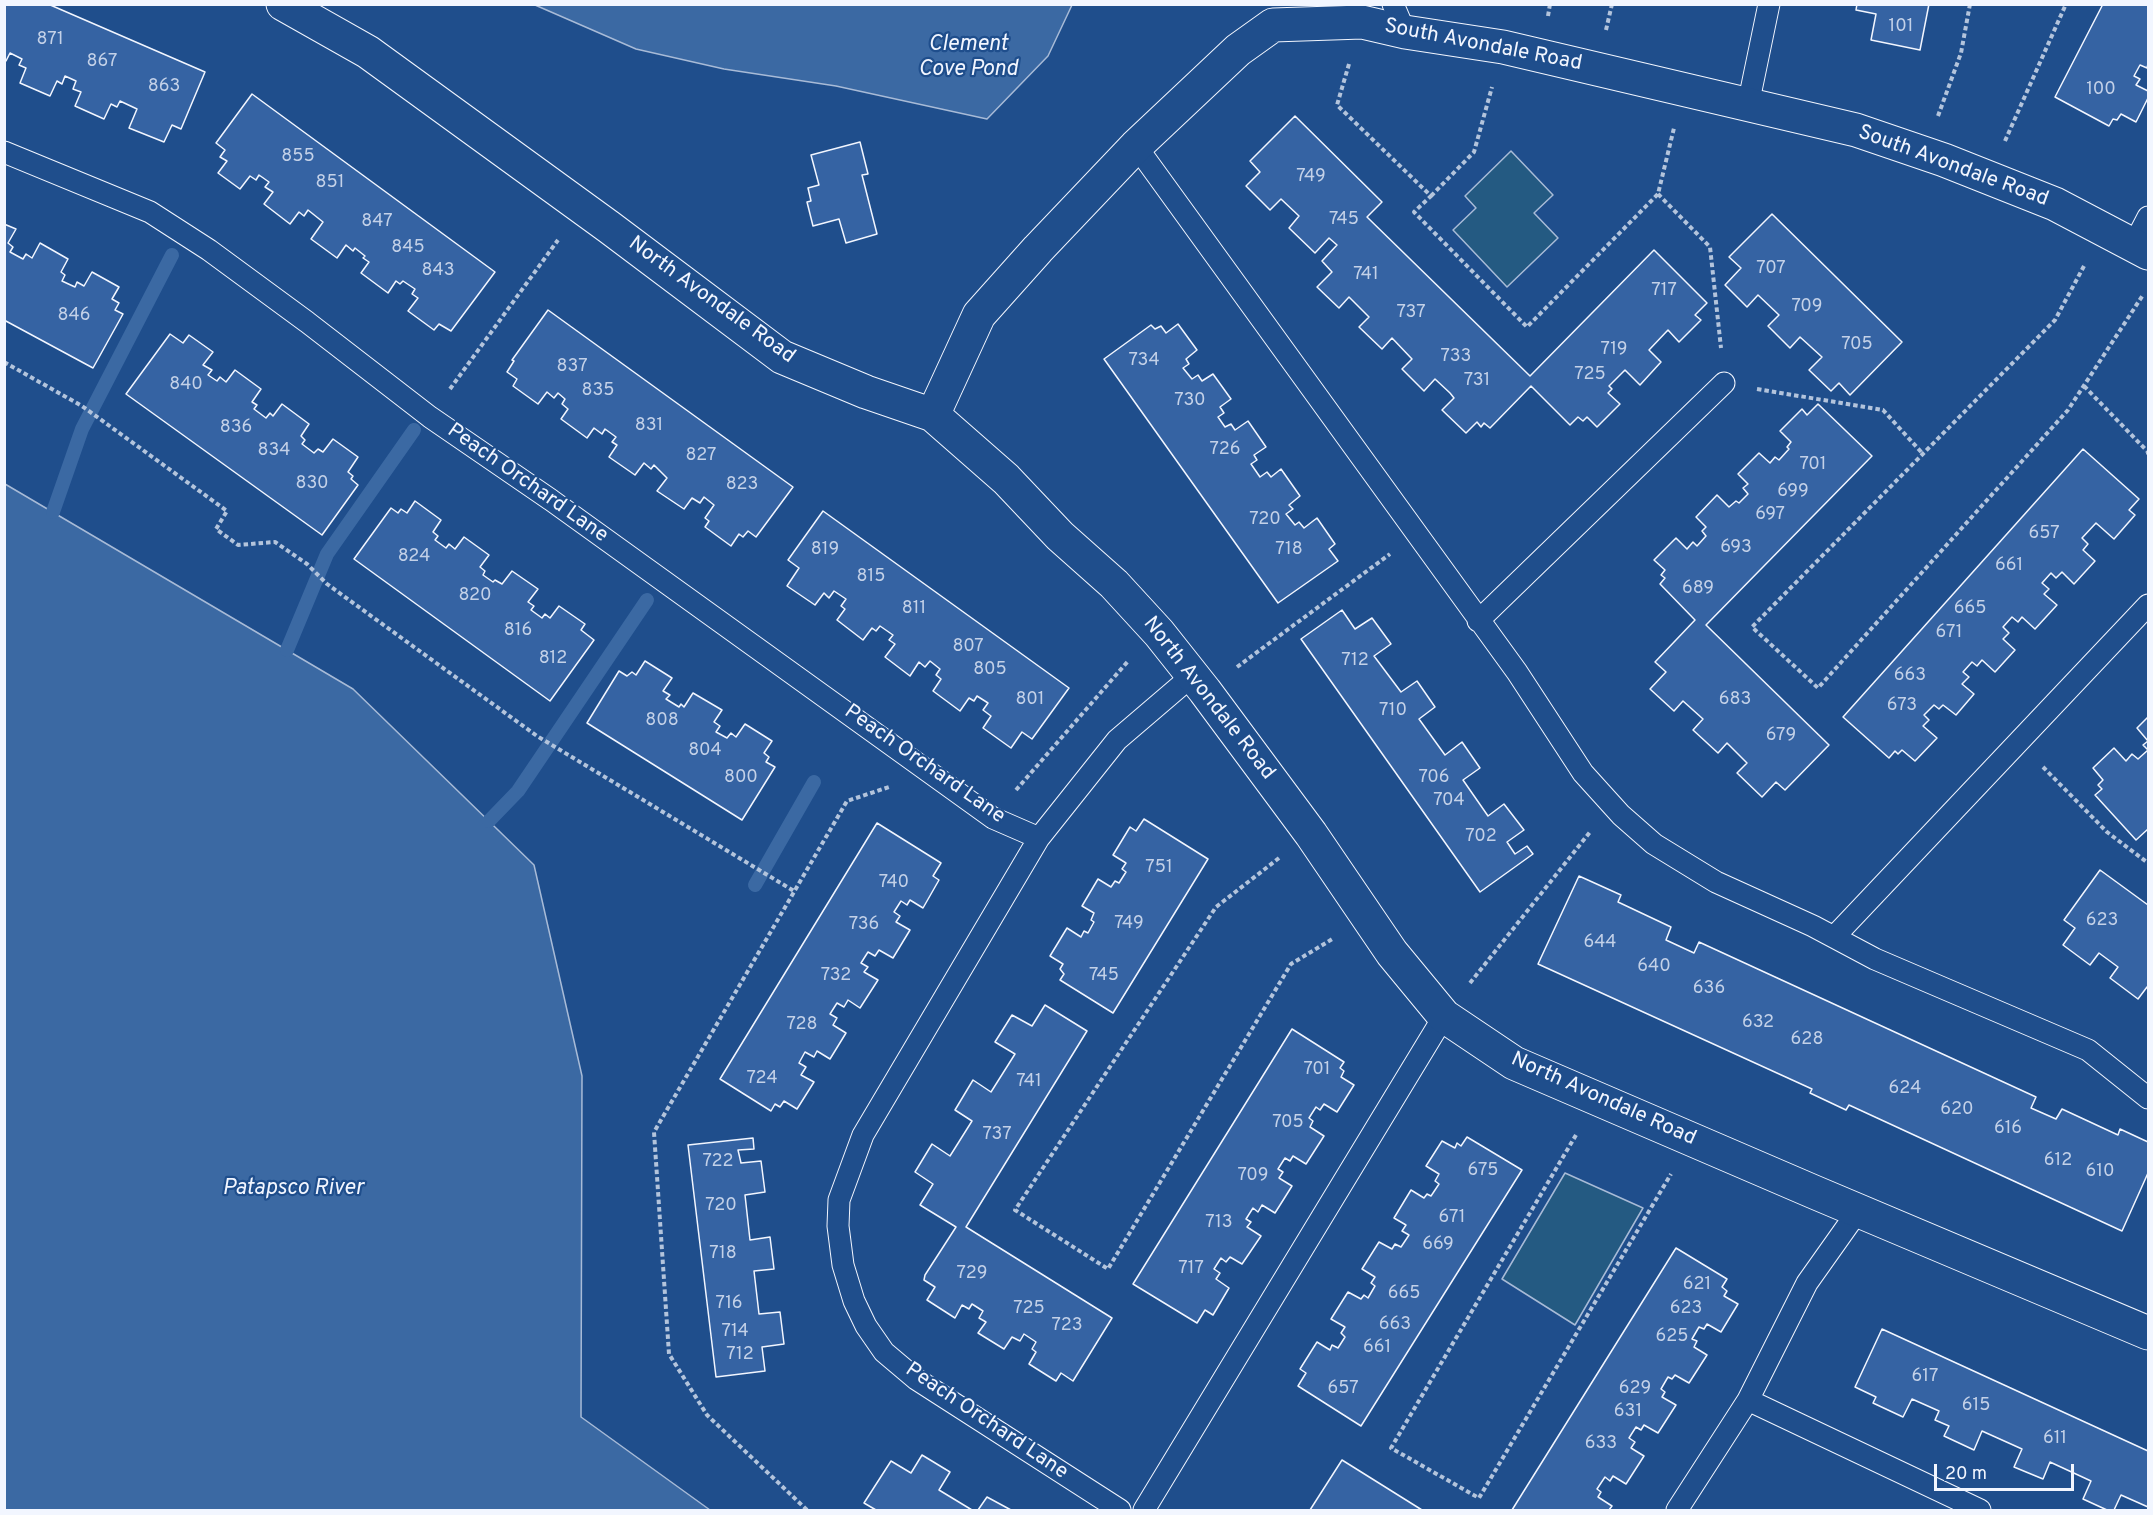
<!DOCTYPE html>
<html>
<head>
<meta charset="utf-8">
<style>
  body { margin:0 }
  #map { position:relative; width:2153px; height:1515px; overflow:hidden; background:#1f4e8c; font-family:Overpass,sans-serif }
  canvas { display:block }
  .frame { position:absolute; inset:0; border:6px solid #f2f6ff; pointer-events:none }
  .scale { position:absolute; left:1934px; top:1464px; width:140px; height:27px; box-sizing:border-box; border:3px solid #f2f6ff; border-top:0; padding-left:8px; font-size:18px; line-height:21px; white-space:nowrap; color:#f2f6ff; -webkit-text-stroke:4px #1f4e8c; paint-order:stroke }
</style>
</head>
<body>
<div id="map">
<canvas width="2153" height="1515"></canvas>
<div class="frame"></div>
<div class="scale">20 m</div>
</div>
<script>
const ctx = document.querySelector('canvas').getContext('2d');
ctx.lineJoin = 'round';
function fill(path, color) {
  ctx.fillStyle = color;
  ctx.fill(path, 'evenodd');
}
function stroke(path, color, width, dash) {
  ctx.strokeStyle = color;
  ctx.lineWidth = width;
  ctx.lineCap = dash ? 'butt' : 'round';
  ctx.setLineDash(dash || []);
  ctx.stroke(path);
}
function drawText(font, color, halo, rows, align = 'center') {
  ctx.font = font + ' Overpass,sans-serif';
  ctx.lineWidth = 4.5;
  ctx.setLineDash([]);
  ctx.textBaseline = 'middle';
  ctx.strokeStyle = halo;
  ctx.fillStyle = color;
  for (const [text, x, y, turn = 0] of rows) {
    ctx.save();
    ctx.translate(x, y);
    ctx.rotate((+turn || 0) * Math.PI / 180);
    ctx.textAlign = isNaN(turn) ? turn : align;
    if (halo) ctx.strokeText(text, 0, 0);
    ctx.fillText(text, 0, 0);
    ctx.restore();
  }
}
const green = new Path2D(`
  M1511 151 1553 195 1534 213 1558 238 1507 287 1453 230 1476 208 1465 196Z
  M1565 1173 1643 1208 1575 1325 1502 1279Z`);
fill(green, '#245a82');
stroke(green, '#a8bbd7', 1.5);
const water = new Path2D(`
  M535 5H1072L1048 56 987 119 836 86 724 69 636 49Z
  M5 484 353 689 534 865 582 1076 581 1417 710 1510H5Z`);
fill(water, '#3b69a3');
stroke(water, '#a8bbd7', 1.5);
stroke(new Path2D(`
  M53 512 82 429 172 255
  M287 650 327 554 414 430
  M489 821 518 791 647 600
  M755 885 814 782`), '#3b69a3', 14);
const building = new Path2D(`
  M4 4H48L205 72 181 129 172 125 164 142 129 128 137 109 120 101 117 107 111 104 104 119 75 106 81 92 73 89 76 81 65 76 62 84 57 81 50 96 20 83 26 68 19 65 22 59 10 53 6 61 4 60Z
  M1857 4H1929L1920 50 1871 40 1876 14 1856 10Z
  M2103 4H2148V64L2147 68 2140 65 2134 76 2140 79 2136 85 2148 91V98L2136 122 2121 114 2117 120 2113 119 2109 126 2055 97Z
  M252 94 495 272 451 331 439 324 434 330 408 311 418 298 412 294 415 289 403 281 400 284 396 281 388 293 361 273 369 262 363 258 365 256 355 248 353 251 346 245 337 258 311 239 323 222 308 210 304 216 299 212 290 224 264 204 273 192 265 187 269 182 259 175 256 180 250 176 240 189 218 173 227 161 220 157 225 150 216 143Z
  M1295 116 1382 202 1367 217 1530 376 1654 250 1707 303 1695 315 1701 320 1679 342 1668 330 1649 350 1661 362 1640 385 1625 370 1609 386 1612 389 1608 393 1620 404 1597 427 1587 417 1583 421 1578 417 1570 425 1531 386 1490 428 1484 423 1481 427 1477 422 1466 433 1442 410 1454 398 1450 393 1435 379 1424 391 1402 369 1412 359 1392 338 1382 349 1359 327 1369 317 1349 297 1339 308 1317 287 1332 272 1322 261 1337 245 1329 238 1315 253 1289 228 1299 216 1281 199 1270 210 1246 186 1260 172 1250 161Z
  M860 142 868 174 862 175 877 234 846 243 839 219 813 226 807 202 811 201 808 188 819 185 811 155Z
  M1772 214 1902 342 1850 395 1839 383 1831 391 1809 370 1822 357 1800 337 1790 348 1768 326 1779 315 1758 295 1747 307 1725 285 1741 268 1729 257Z
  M4 224 16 229 8 243 13 247 10 252 23 259 26 254 32 258 40 243 68 259 61 272 65 275 62 281 75 287 77 282 84 286 92 272 119 287 112 299 119 303 115 310 123 314 93 368 4 320Z
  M548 310 793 487 756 537 748 531 743 537 739 534 731 546 705 527 709 521 705 518 714 505 704 497 700 503 692 498 684 509 657 491 667 478 654 465 651 469 644 463 635 475 609 457 617 445 612 442 616 437 605 429 602 434 594 428 587 438 561 419 568 409 562 404 565 399 558 393 554 398 547 392 538 404 513 386 517 379 507 372 514 361 512 360Z
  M1178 324 1197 350 1186 359 1189 364 1183 368 1192 379 1198 375 1202 381 1213 374 1231 399 1220 407 1224 413 1218 417 1225 427 1231 424 1235 430 1248 421 1266 447 1254 455 1257 460 1251 464 1260 477 1267 472 1271 477 1281 469 1300 496 1289 505 1293 509 1286 514 1295 525 1299 522 1304 528 1317 518 1335 544 1329 549 1338 561 1278 603 1104 359 1151 325 1155 329 1161 326 1166 333Z
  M170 334 183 343 189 335 213 352 203 365 212 370 208 375 217 381 220 377 226 382 235 370 261 389 252 402 257 405 254 409 266 418 270 413 273 416 282 404 309 424 301 436 305 440 302 444 314 453 318 449 323 452 333 439 358 457 348 472 353 476 351 479 358 485 322 535 126 394Z
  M1818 404 1872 456 1706 625 1829 745 1785 790 1776 782 1762 797 1737 773 1747 763 1727 743 1718 753 1693 730 1703 719 1683 701 1674 711 1650 689 1666 672 1655 662 1695 620 1660 584 1665 578 1661 575 1665 570 1654 560 1676 538 1687 549 1693 542 1697 546 1706 536 1702 531 1706 527 1696 517 1717 495 1729 507 1736 501 1739 503 1748 494 1743 488 1748 484 1738 474 1759 453 1770 463 1775 457 1779 460 1789 449 1787 447 1791 442 1780 431 1802 409 1807 415Z
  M2083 449 2139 499 2129 510 2135 515 2114 539 2096 523 2082 538 2088 544 2083 550 2095 561 2074 584 2062 572 2056 578 2051 573 2042 583 2049 589 2044 594 2057 605 2035 629 2022 617 2018 622 2012 617 2003 627 2009 633 2003 639 2015 650 1995 672 1982 660 1977 666 1972 662 1963 672 1969 677 1962 684 1974 694 1956 715 1943 705 1939 709 1934 705 1924 715 1929 720 1923 726 1937 738 1915 761 1902 750 1898 754 1895 751 1889 758 1843 717Z
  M415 501 441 520 433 532 438 536 435 540 446 548 449 544 455 549 464 537 489 555 480 567 485 571 483 575 493 582 495 580 502 584 512 571 538 589 528 602 534 606 531 610 542 618 545 614 550 618 559 606 585 624 581 630 594 640 550 701 354 559 391 508 398 513 401 509 407 513Z
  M823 511 1069 688 1032 739 1022 732 1011 748 983 728 991 716 983 710 988 703 977 696 974 701 969 698 960 711 933 691 941 679 936 675 940 669 930 661 925 667 919 662 910 676 885 657 895 644 889 640 893 635 880 626 876 631 872 628 863 640 837 620 845 609 841 606 846 599 834 591 829 598 824 593 815 605 787 586 799 568 788 560Z
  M1342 610 1355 629 1372 618 1391 644 1374 656 1401 692 1417 681 1435 707 1419 719 1445 755 1462 742 1480 768 1463 780 1488 816 1504 804 1524 830 1507 842 1515 854 1527 846 1533 854 1480 892 1301 639Z
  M645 661 672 678 663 691 670 695 666 699 679 707 681 704 684 707 693 693 722 710 714 722 720 726 716 732 727 738 731 733 736 737 745 724 772 741 764 753 769 757 766 762 775 767 742 820 587 723 619 671 627 676 632 672 636 675Z
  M2148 717V829L2136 840 2095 795 2102 789 2098 785 2103 780 2093 768 2114 748 2126 761 2132 754 2138 759 2148 750 2143 745 2148 741 2137 728Z
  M1144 819 1208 859 1113 1013 1060 980 1064 974 1060 969 1063 964 1050 956 1067 928 1081 937 1084 931 1088 933 1094 922 1091 920 1094 913 1082 906 1098 879 1111 887 1115 881 1119 883 1126 872 1122 869 1126 863 1113 855 1130 827 1136 831Z
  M877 823 941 863 933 876 939 880 923 908 910 900 907 905 901 901 894 912 900 916 896 922 910 930 893 958 879 950 875 956 868 952 861 963 868 967 864 972 878 980 860 1008 848 1000 844 1007 837 1003 830 1014 837 1018 833 1025 846 1033 830 1059 817 1051 814 1057 805 1052 799 1063 806 1067 801 1075 814 1082 797 1109 784 1101 780 1107 775 1104 771 1111 720 1079Z
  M2100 870 2148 905V989L2147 987 2138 999 2110 978 2118 967 2099 953 2090 965 2063 945 2075 928 2064 920Z
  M1579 876 1621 895 1618 902 1671 927 1666 940 1694 953 1699 942 2036 1097 2031 1108 2056 1119 2062 1109 2118 1135 2120 1129 2148 1142V1173L2122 1231 1849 1105 1846 1110 1810 1093 1812 1089 1538 964Z
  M1045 1005 1087 1031 966 1227 1112 1318 1073 1381 1061 1373 1056 1381 1029 1364 1036 1352 1032 1349 1036 1342 1024 1334 1020 1341 1012 1337 1004 1349 978 1333 986 1322 979 1318 983 1311 972 1304 969 1309 962 1305 955 1318 927 1300 935 1287 924 1280 925 1275 956 1227 920 1205 933 1184 915 1172 932 1144 950 1156 972 1121 955 1110 973 1080 991 1092 1015 1054 995 1042 1012 1015 1032 1026Z
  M1292 1029 1344 1062 1340 1068 1344 1071 1341 1077 1354 1085 1337 1112 1324 1104 1320 1110 1316 1107 1309 1118 1313 1121 1310 1127 1324 1136 1306 1164 1293 1156 1290 1161 1285 1158 1278 1169 1283 1172 1279 1178 1292 1186 1275 1213 1262 1205 1258 1212 1253 1208 1246 1219 1251 1222 1247 1227 1261 1236 1242 1264 1230 1257 1226 1262 1221 1258 1214 1269 1220 1273 1216 1279 1229 1288 1213 1315 1205 1310 1197 1323 1133 1284Z
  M1467 1137 1522 1170 1361 1426 1298 1386 1306 1373 1300 1369 1317 1342 1330 1350 1332 1345 1338 1348 1345 1337 1341 1333 1345 1327 1331 1319 1348 1292 1361 1299 1364 1295 1368 1298 1375 1286 1371 1283 1375 1277 1362 1269 1379 1242 1392 1249 1395 1244 1401 1247 1409 1235 1402 1231 1406 1225 1394 1218 1411 1190 1424 1198 1427 1194 1431 1196 1439 1184 1435 1181 1439 1174 1426 1166 1442 1141 1455 1148 1457 1143 1461 1146Z
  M753 1138 754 1149 738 1150 741 1163 761 1161 765 1192 745 1195 750 1240 770 1237 774 1269 754 1271 759 1314 780 1312 784 1344 762 1347 765 1371 716 1377 688 1145Z
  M1676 1248 1727 1279 1722 1287 1727 1291 1724 1296 1738 1304 1721 1332 1707 1324 1704 1329 1699 1327 1692 1339 1697 1341 1694 1347 1707 1355 1689 1383 1675 1375 1672 1379 1668 1377 1661 1389 1665 1392 1662 1397 1676 1405 1658 1433 1644 1425 1641 1430 1636 1427 1629 1438 1635 1442 1631 1448 1644 1456 1626 1484 1613 1476 1610 1481 1605 1477 1597 1489 1601 1492 1598 1497 1612 1506 1609 1510H1512Z
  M1882 1329 2148 1451V1507L2121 1495 2114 1510H2107L2083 1499 2091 1481 2050 1462 2043 1479 2014 1467 2022 1449 1982 1431 1974 1450 1944 1436 1949 1426 1935 1420 1939 1411 1912 1399 1903 1417 1873 1403 1876 1397 1855 1387Z
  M922 1455 950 1472 939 1490 972 1510H876L864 1503 891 1461 911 1473Z
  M1342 1460 1422 1510H1310Z
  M987 1497 1011 1510H978Z`);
fill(building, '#3563a3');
stroke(building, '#f2f6ff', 1.5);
const service = new Path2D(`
  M1393 4 1405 32
  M1748 105 1769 4
  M1136 146 1517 672 1583 773 1621 815 1654 844 1716 882 1813 926 1875 959 2088 1050 2148 1098
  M4 152 150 212 209 250 307 322 430 417 551 500 993 818 1039 838
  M2134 244 2148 217
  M1478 621 1724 383
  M1834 937 2148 605
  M1748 1400 1980 1510
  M1120 1510 916 1379 884 1352 866 1326 854 1301 843 1265 838 1226 839 1200 863 1135 1039 838 1117 740 1193 675
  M1144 1510 1444 1016
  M1677 1510 1748 1400 1807 1283 1858 1211`);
const minor = new Path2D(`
  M283 4 368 52 609 227 782 357 866 392 933 415 1006 479 1060 536 1114 584 1159 633 1205 691 1311 834 1392 953 1444 1016 1514 1063 1814 1192 2148 1333
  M933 415 979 315 1038 249 1136 146 1238 50 1273 25 1362 22 1405 32 1503 47 1856 130 1944 160 2055 204 2148 253`);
stroke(service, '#f2f6ff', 23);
stroke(minor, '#f2f6ff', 35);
stroke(new Path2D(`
  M1548 16 1550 4
  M1606 30 1612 4
  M1349 64 1337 105 1431 196 1414 212 1527 327 1658 194 1674 128
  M1938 116 1961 53 1970 4
  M2005 141 2066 4
  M1658 194 1710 247 1721 348
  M1431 196 1474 152 1492 87
  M2084 266 2055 320 1752 627 1818 688 2068 410 2143 295
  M4 362 82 406 227 511 216 529 238 545 275 542 307 564 327 584 537 736 794 891
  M2084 386 2148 452V457
  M450 389 558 240
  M1757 389 1883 410 1923 454
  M1237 667 1390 554
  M2043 767 2107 832 2148 863
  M1016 790 1129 660
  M1279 858 1216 907 1015 1210 1108 1269 1291 964 1334 938
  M1470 983 1590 832
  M1576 1135 1391 1448 1479 1498 1671 1174
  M807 1510 707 1415 669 1354 654 1132 847 801 889 787`), '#b3c4dc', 4, [4.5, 3]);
stroke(service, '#1f4e8c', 21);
stroke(minor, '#1f4e8c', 33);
drawText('18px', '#c3d1e8', null, [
  ["101",1901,27],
  ["871",50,40],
  ["867",102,62],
  ["863",164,87],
  ["100",2101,90],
  ["855",298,157],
  ["749",1311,177],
  ["851",330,183],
  ["745",1344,220],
  ["847",377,222],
  ["845",408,248],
  ["707",1771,269],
  ["843",438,271],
  ["741",1366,275],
  ["717",1664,291],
  ["709",1807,307],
  ["737",1411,313],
  ["846",74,316],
  ["705",1857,345],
  ["719",1614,350],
  ["733",1456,357],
  ["734",1144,361],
  ["837",572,367],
  ["725",1590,375],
  ["731",1477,381],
  ["840",186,385],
  ["835",598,391],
  ["730",1190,401],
  ["831",649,426],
  ["836",236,428],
  ["726",1225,450],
  ["834",274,451],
  ["827",701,456],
  ["701",1813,465],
  ["830",312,484],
  ["823",742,485],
  ["699",1793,492],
  ["697",1770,515],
  ["720",1265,520],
  ["657",2044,534],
  ["693",1736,548],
  ["819",825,550],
  ["718",1289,550],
  ["824",414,557],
  ["661",2009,566],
  ["815",871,577],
  ["689",1698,589],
  ["820",475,596],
  ["811",914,609],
  ["665",1970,609],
  ["816",518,631],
  ["671",1949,633],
  ["807",968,647],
  ["812",553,659],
  ["712",1355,661],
  ["805",990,670],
  ["663",1910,676],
  ["801",1030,700],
  ["683",1735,700],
  ["673",1902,706],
  ["710",1393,711],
  ["808",662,721],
  ["679",1781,736],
  ["804",705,751],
  ["800",741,778],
  ["706",1434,778],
  ["704",1449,801],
  ["702",1481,837],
  ["751",1159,868],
  ["740",894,883],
  ["623",2102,921],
  ["749",1129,924],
  ["736",864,925],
  ["644",1600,943],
  ["640",1654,967],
  ["732",836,976],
  ["745",1104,976],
  ["636",1709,989],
  ["632",1758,1023],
  ["728",802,1025],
  ["628",1807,1040],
  ["701",1317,1070],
  ["724",762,1079],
  ["741",1029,1082],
  ["624",1905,1089],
  ["620",1957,1110],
  ["705",1288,1123],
  ["616",2008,1129],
  ["737",997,1135],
  ["612",2058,1161],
  ["722",718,1162],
  ["675",1483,1171],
  ["610",2100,1172],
  ["709",1253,1176],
  ["720",721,1206],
  ["671",1452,1218],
  ["713",1219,1223],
  ["669",1438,1245],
  ["718",723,1254],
  ["717",1191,1269],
  ["729",972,1274],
  ["621",1697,1285],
  ["665",1404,1294],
  ["716",729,1304],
  ["725",1029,1309],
  ["623",1686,1309],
  ["663",1395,1325],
  ["723",1067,1326],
  ["714",735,1332],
  ["625",1672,1337],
  ["661",1377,1348],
  ["712",740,1355],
  ["617",1925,1377],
  ["657",1343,1389],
  ["629",1635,1389],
  ["615",1976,1406],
  ["631",1628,1412],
  ["611",2055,1439],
  ["633",1601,1444]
]);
drawText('21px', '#f2f6ff', '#1f4e8c', [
  ["South Avondale Road",1483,46,11],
  ["South Avondale Road",1953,167,20],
  ["North Avondale Road",711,301,36],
  ["Peach Orchard Lane",527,484,35],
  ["North Avondale Road",1208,699,52],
  ["Peach Orchard Lane",924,765,35],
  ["North Avondale Road",1603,1100,24],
  ["Peach Orchard Lane",986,1422,34]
]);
drawText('italic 22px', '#f2f6ff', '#1f4e8c', [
  ["Clement",968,46],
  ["Cove Pond",968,71],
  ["Patapsco River",293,1190]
]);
</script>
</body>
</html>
